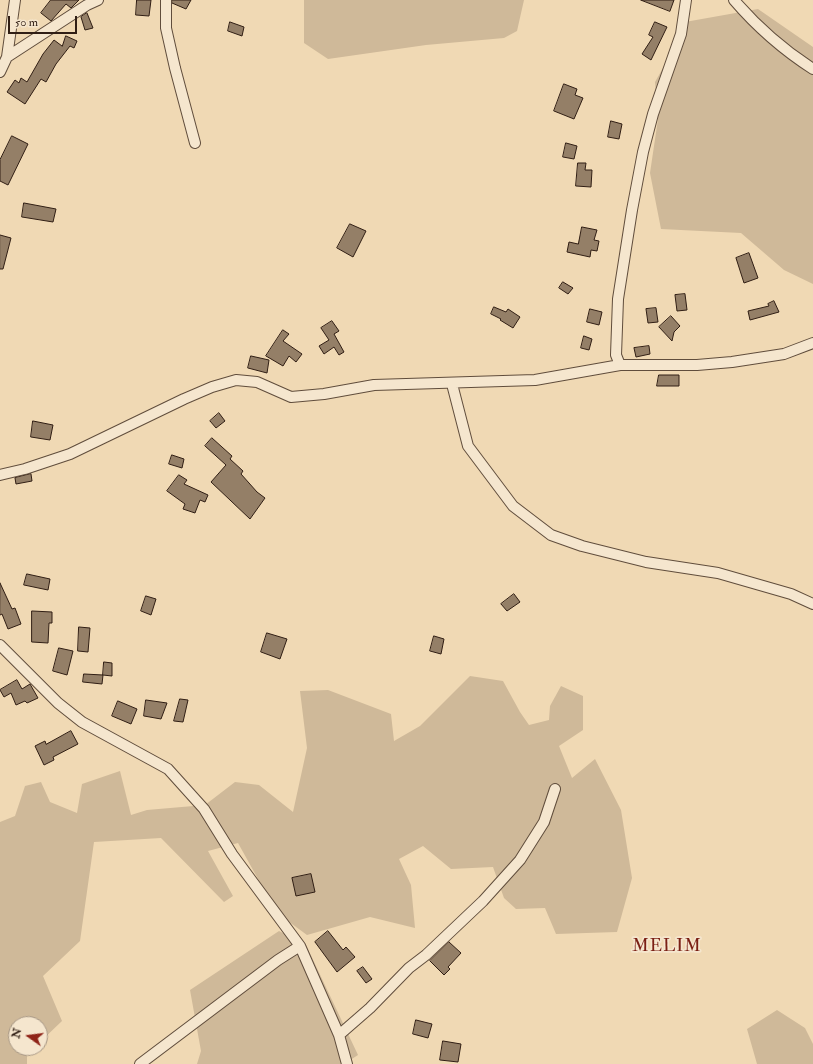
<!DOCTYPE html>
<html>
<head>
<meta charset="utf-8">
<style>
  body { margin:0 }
  #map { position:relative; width:813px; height:1064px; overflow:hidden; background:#f0d9b4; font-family:"IM FELL Double Pica",serif }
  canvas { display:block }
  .north { position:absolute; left:8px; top:1016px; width:40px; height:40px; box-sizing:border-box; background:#f5e6ce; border:1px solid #a69684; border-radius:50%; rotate:284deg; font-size:11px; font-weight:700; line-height:16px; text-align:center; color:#301e14 }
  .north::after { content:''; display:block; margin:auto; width:14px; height:18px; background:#8f2418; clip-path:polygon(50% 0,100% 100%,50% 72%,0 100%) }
  .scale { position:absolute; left:8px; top:16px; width:69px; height:18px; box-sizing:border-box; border:2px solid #301e14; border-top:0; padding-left:5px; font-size:12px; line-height:14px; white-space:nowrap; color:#301e14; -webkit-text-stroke:3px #f5e6ce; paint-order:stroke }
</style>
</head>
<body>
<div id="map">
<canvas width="813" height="1064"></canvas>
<div class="north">N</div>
<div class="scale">50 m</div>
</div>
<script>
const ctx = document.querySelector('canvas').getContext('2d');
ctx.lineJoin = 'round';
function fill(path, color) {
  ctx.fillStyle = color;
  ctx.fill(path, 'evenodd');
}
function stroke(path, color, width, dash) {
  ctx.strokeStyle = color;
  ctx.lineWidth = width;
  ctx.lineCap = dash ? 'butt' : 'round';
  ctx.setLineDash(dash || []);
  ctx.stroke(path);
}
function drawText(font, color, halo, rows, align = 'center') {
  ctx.font = font + ' "IM FELL Double Pica",serif';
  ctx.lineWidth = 3.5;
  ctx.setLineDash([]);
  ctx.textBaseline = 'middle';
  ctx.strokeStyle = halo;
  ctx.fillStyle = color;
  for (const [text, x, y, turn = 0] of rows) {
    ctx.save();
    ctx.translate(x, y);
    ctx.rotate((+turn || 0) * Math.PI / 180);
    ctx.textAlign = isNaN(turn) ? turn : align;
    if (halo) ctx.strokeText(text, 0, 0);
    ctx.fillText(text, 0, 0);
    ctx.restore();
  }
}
fill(new Path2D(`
  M304 0H524L517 31 504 38 426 45 328 59 304 43Z
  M758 9 813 47V284L784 270 741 233 661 229 650 173 658 119 655 82 675 47 685 22Z
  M470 676 503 681 520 712 529 725 549 720 550 706 561 686 583 696V730L559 746 572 778 595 759 621 810 632 878 617 932 556 934 545 908 516 909 504 898 493 867 451 869 423 846 399 859 411 885 415 928 370 917 307 935 277 913 238 843 208 851 233 896 224 902 161 838 94 842 80 941 43 976 62 1021 40 1042V1024H16V1048H33L27 1054V1064H0V822L15 816 25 786 41 782 50 802 77 813 82 784 120 771 131 815 147 810 205 805 235 782 259 785 293 812 307 748 300 691 328 690 391 714 394 741 420 726Z
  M279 931 306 945 358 1055 344 1064H197L201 1051 190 990Z
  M777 1010 805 1028 813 1044V1064H757L747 1029Z`), '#cfb999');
const building = new Path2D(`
  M51 0H79L71 8 66 4 51 21 41 13Z
  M137 0H151L149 16 136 15Z
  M172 0H191L186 9 172 3Z
  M641 0H674L670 11Z
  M87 13 93 28 85 30 81 17Z
  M230 22 244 27 242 36 228 31Z
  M655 22 667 27 651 60 642 54 653 37 649 35Z
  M66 36 77 41 74 48 70 46 56 64 46 82 41 79 25 104 7 92 15 80 19 83 21 78 27 82 43 54 54 40 62 46Z
  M564 84 577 89 575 95 583 98 574 119 554 111Z
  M611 121 622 124 619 139 608 137Z
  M12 136 28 144 8 185 0 181V160Z
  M566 143 577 146 574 159 563 157Z
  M578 163H586L585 170H592L591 187 576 186Z
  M24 203 56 209 53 222 22 217Z
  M350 224 366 231 353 257 337 248Z
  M582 227 597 230 594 240 599 241 597 251 591 250 590 257 567 252 569 242 578 244Z
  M0 235 11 238 3 269H0Z
  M749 253 758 278 744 283 736 258Z
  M563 282 573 288 568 294 559 288Z
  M685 294 687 310 677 311 675 295Z
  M774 301 779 312 750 320 748 311 769 306 768 304Z
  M494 307 506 312 508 309 520 317 513 328 500 320 501 319 491 314Z
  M656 308 658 322 648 323 646 309Z
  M590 309 602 312 599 325 587 322Z
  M671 316 680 326 674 332 672 341 659 327Z
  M332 321 339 331 334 334 344 352 339 355 334 347 324 354 319 346 329 340 321 328Z
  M283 330 289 334 283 341 302 354 296 362 289 356 283 366 266 356Z
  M584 336 592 339 589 350 581 348Z
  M649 346 650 354 636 357 634 348Z
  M251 356 269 360 267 373 248 368Z
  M659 375H679V386H657Z
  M219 413 225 421 216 428 210 421Z
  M33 421 53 425 50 440 31 437Z
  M212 438 232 456 230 459 243 471 241 474 257 492 265 498 250 519 211 482 226 465 205 446Z
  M172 455 184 459 182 468 169 464Z
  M31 474 32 481 16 484 15 478Z
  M179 475 187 480 184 484 208 495 205 502 200 500 195 513 183 509 185 504 167 491Z
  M27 574 50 579 48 590 24 585Z
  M0 583 12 609 15 608 21 624 8 629 2 614 0 615Z
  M514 594 520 602 507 611 501 604Z
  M146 596 156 599 151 615 141 611Z
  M32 611 52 612V623H49L48 643 32 642Z
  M79 627 90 628 88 652 78 651Z
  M267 633 287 639 280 659 261 652Z
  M434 636 444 639 441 654 430 651Z
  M59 648 73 651 67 675 53 671Z
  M104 662 112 663V676L103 675Z
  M84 674 103 675 102 684 83 682Z
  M17 680 22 689 30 684 38 698 27 703 25 701 16 705 11 693 4 697 0 690Z
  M180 699 188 700 183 722 174 721Z
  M146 700 167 703 161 719 144 716Z
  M118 701 137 709 131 724 112 716Z
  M71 731 78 744 53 757 54 760 44 765 35 746 45 741 46 744Z
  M311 874 315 892 296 896 292 878Z
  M328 931 343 950 346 947 355 957 337 972 315 942Z
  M449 942 461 953 448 967 450 969 444 975 430 961Z
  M363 967 372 979 366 983 357 971Z
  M416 1020 432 1024 428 1038 413 1034Z
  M443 1041 461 1044 458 1062 440 1060Z`);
fill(building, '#947f67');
stroke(building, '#301e14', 1);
const street = new Path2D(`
  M166 0V28L175 68 195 143
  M734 0C758 28 782 49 813 69
  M7 57 87 5 98 0
  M0 72 7 57 15 0
  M620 365 616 355 618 299 632 210 643 152 653 114 681 34 686 0
  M452 384 468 446 513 506 551 535 582 546 646 562 718 573 791 594 813 604
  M0 475 25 469 70 454 184 399 212 387 236 380 257 382 291 397 324 394 374 385 535 380 620 365H697L732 362 784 354 813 343
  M0 645 58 703 82 722 168 769 204 809 232 854 300 946 339 1035 347 1064
  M339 1035 370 1008 409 968 426 955 483 901 520 860 544 822 555 789
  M140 1064 278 960 300 946`);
stroke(street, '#604d3c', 12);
stroke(street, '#f5e6ce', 10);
ctx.letterSpacing = '1px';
drawText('17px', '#7a1f14', '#f5e6ce', [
  ["MELIM",667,947]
]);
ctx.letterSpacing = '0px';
</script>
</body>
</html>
